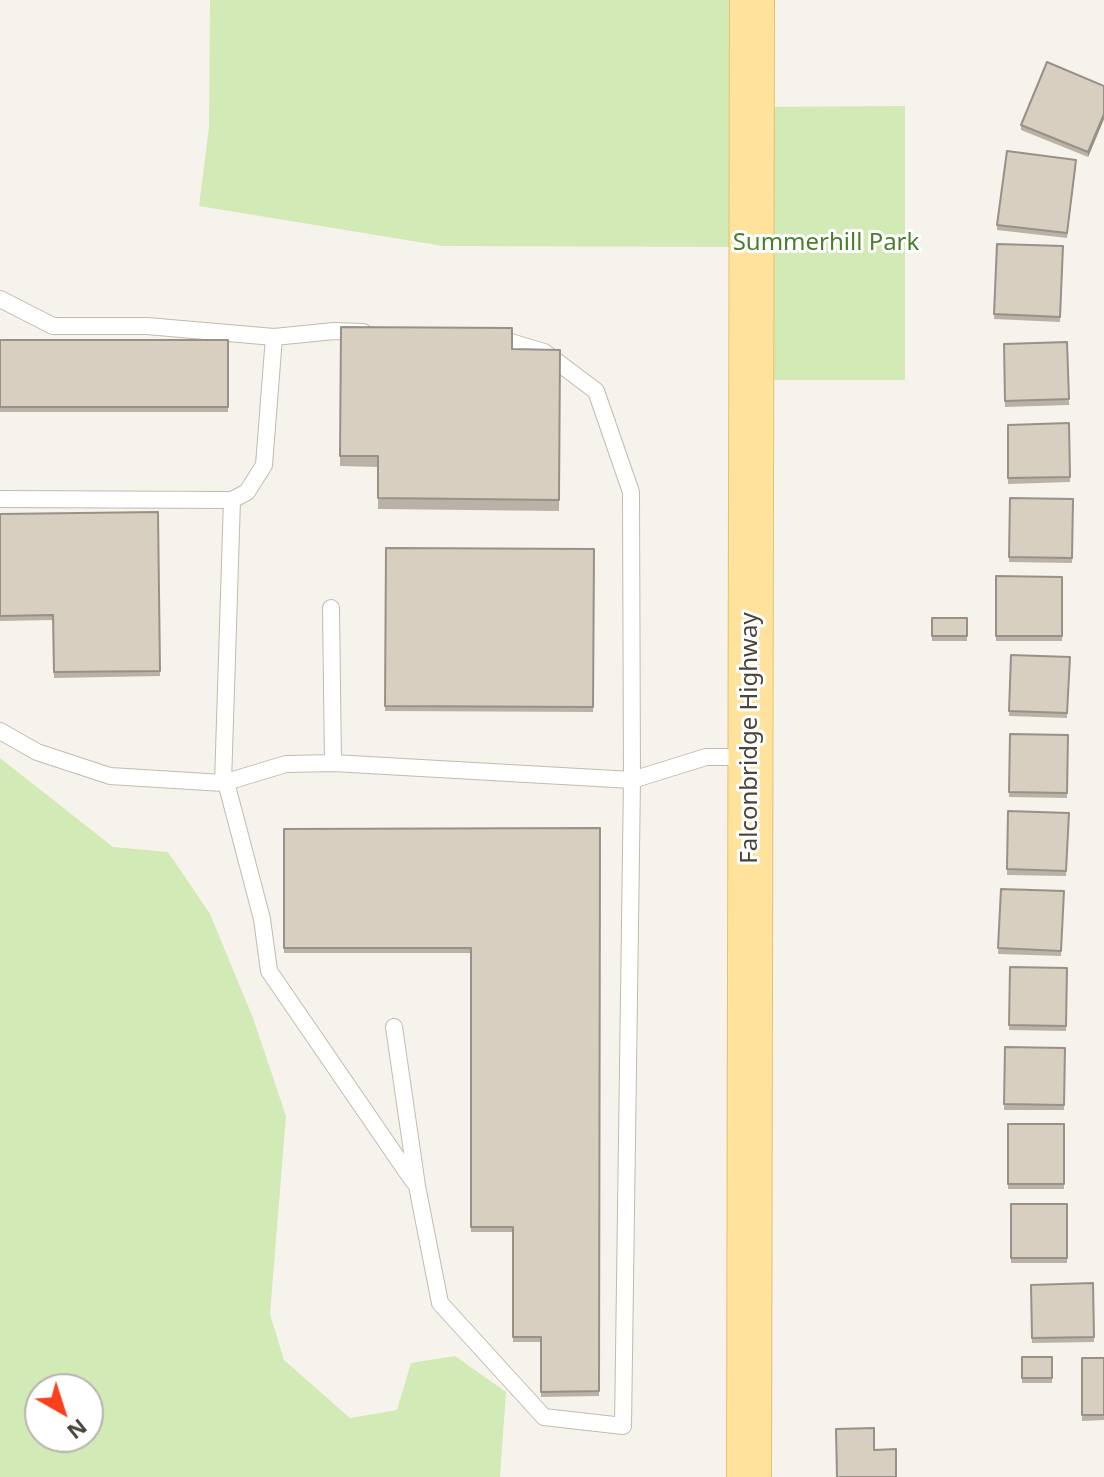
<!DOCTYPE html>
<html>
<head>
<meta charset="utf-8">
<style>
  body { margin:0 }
  #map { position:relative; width:1104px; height:1477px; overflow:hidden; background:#f6f3ec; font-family:"Noto Sans",sans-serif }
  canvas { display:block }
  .north { position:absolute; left:24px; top:1373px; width:80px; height:80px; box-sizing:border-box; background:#fff; border:2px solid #b7b4b0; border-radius:50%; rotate:141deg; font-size:22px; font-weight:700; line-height:32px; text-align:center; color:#4b4439 }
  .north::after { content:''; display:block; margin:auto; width:28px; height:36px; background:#fc3f1d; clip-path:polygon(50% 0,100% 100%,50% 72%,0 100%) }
</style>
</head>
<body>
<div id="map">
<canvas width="1104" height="1477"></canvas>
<div class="north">N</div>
</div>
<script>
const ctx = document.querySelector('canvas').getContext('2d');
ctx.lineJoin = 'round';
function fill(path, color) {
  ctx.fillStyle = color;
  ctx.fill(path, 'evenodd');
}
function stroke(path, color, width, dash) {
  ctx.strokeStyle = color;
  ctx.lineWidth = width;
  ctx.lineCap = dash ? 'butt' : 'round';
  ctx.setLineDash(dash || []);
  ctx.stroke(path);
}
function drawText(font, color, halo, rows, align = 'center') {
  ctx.font = font + ' "Noto Sans",sans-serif';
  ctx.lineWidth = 6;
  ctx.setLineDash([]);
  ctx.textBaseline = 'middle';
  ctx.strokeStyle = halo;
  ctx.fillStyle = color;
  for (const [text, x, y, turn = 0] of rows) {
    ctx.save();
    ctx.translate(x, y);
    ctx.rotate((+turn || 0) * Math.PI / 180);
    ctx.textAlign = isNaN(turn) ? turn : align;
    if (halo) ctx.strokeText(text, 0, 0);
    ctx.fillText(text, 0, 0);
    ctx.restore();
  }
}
fill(new Path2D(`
  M210 0H749L747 107 905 106V380H748L747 247 443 246 199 206 209 128Z
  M0 758 113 847 168 852 210 914 253 1018 286 1116 270 1314 284 1360 350 1418 397 1410 411 1363 455 1356 506 1392 500 1477H0ZM40 1389H88V1437H40Z`), '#d2eab5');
const lane = new Path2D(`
  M0 299 53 326H147L274 337
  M0 499 232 500 247 492 264 465 274 337 334 331 363 332
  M331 608 333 763
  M0 731 37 752 110 776 223 783 286 764 333 763 632 780 706 757H750
  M226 782 262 919 269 971 413 1181
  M223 783 232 500
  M394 1027 417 1186 440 1303 544 1417 623 1426 632 780 631 492 596 391 544 352 494 337`);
const primary = new Path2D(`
  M749 1477 752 0`);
stroke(lane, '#c2bbae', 18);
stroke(primary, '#e6c16a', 46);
stroke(lane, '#fff', 16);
stroke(primary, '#ffe39c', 44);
fill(new Path2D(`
  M1104 86V119L1088 157 1021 130V125Z
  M1076 166 1067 238 997 230V225Z
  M997 244 1063 246 1060 322 994 319Z
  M341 327 512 349 560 350 559 511 378 509V467L340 466Z
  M0 340H228V412H0Z
  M1067 342 1069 405 1005 407 1004 344Z
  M1069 423 1070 482 1008 484V425Z
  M1010 498 1073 499 1072 563 1009 562Z
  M158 512 160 676 54 678 53 620 0 621V514Z
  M386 548 594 549 593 712 385 711Z
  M996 576 1062 577V641H996Z
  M932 618H967V641H932Z
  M1011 655 1070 657 1067 718 1009 716Z
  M1010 734 1068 735 1067 798 1009 797Z
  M1008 811 1069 813 1066 876 1007 875Z
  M600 828 599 1396 541 1397V1342H513V1232H471V953H284V829Z
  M1001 889 1064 891 1061 956 998 954Z
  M1010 967 1067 968 1066 1031 1009 1030Z
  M1005 1047 1065 1048 1064 1110H1004Z
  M1008 1124H1064V1189H1008Z
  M1011 1204H1067V1263H1011Z
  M1093 1283 1094 1342 1032 1343 1031 1285Z
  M1022 1357H1052V1383H1022Z
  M1082 1358H1104V1420L1082 1421Z`), '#bab2a6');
fill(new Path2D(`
  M1104 114V119L1088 157V152Z`), '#979187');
const building = new Path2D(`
  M1047 62 1104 86V114L1088 152 1021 125Z
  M1007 151 1076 160 1067 233 997 225Z
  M997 244 1063 246 1060 317 994 314Z
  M341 327 512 328V349L560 350 559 500 378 498V456H340Z
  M0 340H228V407H0Z
  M1067 342 1069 399 1005 401 1004 344Z
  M1069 423 1070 477 1008 478V425Z
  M1010 498 1073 499 1072 558 1009 557Z
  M158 512 160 671 54 672 53 615 0 616V514Z
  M386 548 594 549 593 707 385 706Z
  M996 576 1062 577V636H996Z
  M932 618H967V636H932Z
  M1011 655 1070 657 1067 713 1009 711Z
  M1010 734 1068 735 1067 793 1009 792Z
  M1008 811 1069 813 1066 871 1007 869Z
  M600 828 599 1391 541 1392V1337H513V1227H471V948H284V829Z
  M1001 889 1064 891 1061 951 998 948Z
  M1010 967 1067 968 1066 1026 1009 1025Z
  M1005 1047 1065 1048 1064 1105 1004 1104Z
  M1008 1124H1064V1184H1008Z
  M1011 1204H1067V1258H1011Z
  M1093 1283 1094 1337 1032 1338 1031 1285Z
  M1022 1357H1052V1378H1022Z
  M1082 1358H1104V1415H1082Z
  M874 1428V1450L896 1449V1477H837L836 1429Z`);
fill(building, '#d8cfc1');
stroke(building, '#979187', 2);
drawText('24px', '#4a7f2a', '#fff', [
  ["Summerhill Park",826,243]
]);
drawText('24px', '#4b4439', '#fff', [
  ["Falconbridge Highway",750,738,-90]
]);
</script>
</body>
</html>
